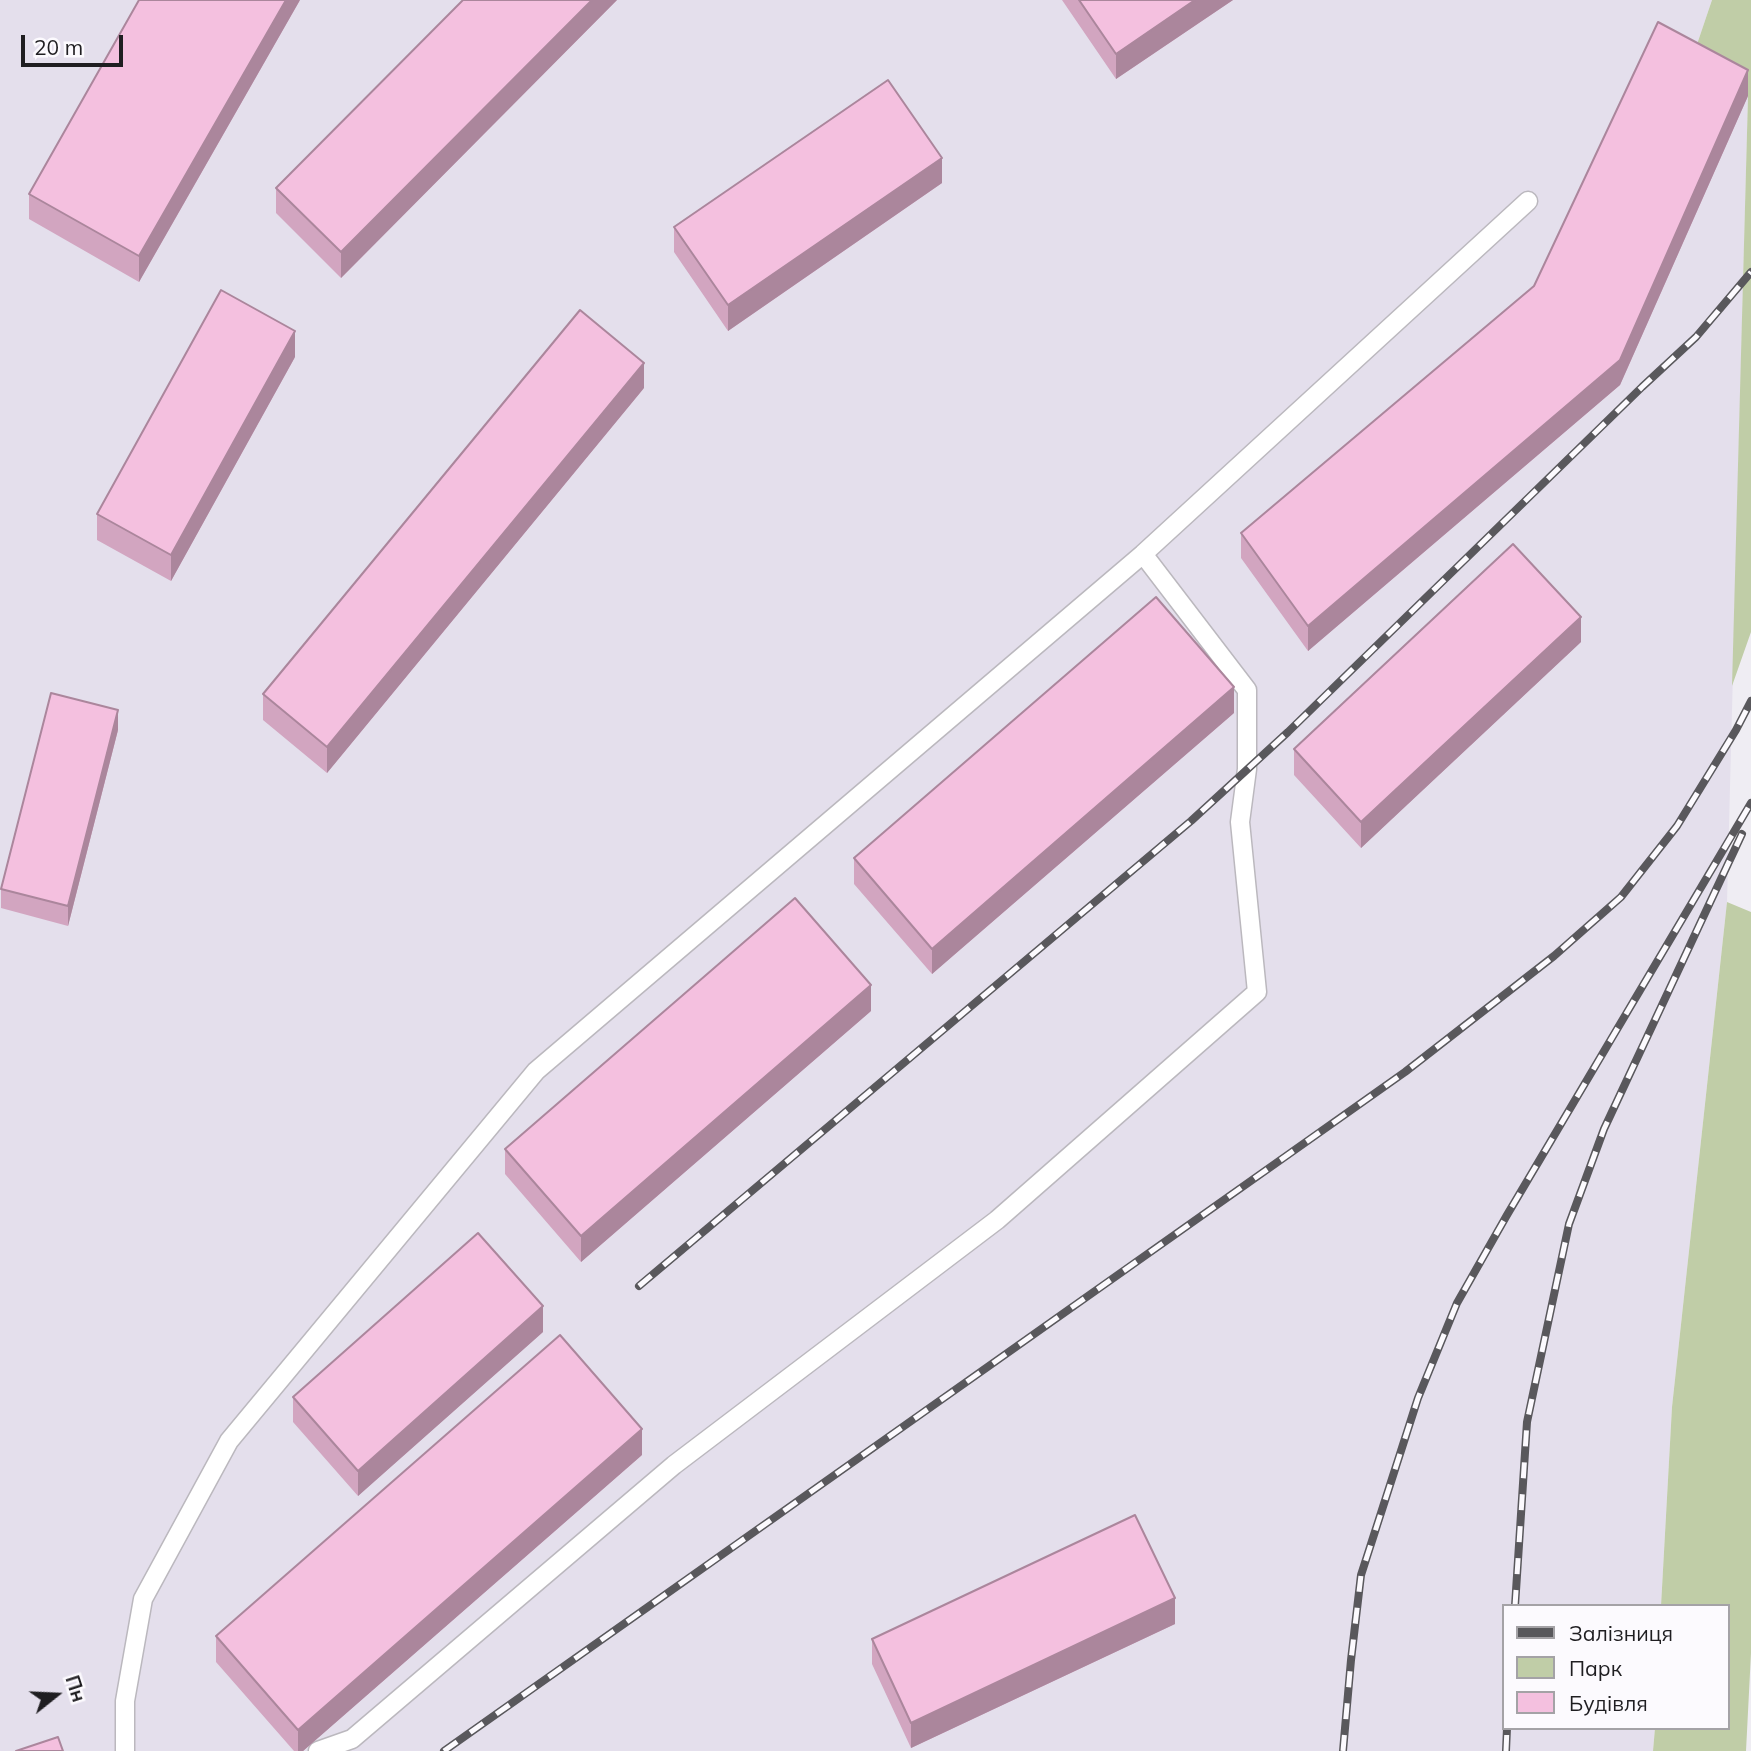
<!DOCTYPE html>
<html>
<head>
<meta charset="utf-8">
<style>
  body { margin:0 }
  #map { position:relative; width:1751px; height:1751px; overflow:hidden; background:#efedf3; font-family:Mulish,sans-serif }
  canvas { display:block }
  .legend { position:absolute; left:1502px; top:1604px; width:228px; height:126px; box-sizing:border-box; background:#fcfafe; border:2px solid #a4a2a6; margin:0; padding:9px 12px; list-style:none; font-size:21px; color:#1f1e21 }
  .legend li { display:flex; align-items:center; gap:14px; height:35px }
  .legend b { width:35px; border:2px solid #a4a2a6 }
  .north { position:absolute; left:21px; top:1660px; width:70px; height:70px; -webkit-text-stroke:5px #fcfafe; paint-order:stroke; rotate:72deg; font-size:19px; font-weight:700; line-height:28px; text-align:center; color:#1f1e21 }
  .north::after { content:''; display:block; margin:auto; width:24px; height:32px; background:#1f1e21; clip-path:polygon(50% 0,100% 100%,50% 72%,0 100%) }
  .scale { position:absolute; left:21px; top:35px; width:102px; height:32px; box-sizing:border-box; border:4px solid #1f1e21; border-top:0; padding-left:9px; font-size:21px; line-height:24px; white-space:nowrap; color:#1f1e21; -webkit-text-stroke:5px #fcfafe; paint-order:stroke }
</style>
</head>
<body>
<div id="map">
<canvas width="1751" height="1751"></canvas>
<ul class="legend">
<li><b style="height:9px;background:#59585c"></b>Залізниця</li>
<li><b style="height:19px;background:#c0cda7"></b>Парк</li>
<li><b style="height:19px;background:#f4c0df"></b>Будівля</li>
</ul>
<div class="north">Пн</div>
<div class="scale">20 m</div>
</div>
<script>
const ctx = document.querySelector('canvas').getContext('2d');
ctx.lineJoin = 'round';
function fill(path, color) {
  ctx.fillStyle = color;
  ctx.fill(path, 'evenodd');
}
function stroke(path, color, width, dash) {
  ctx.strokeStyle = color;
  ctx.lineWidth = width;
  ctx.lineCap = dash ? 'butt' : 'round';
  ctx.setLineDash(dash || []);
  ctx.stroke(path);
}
fill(new Path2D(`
  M0 0H1712L1690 65 1748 96 1727 902 1672 1407 1661 1606H1504V1728H1655L1653 1751H0Z`), '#e4dfec');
fill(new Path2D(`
  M1712 0H1751V632L1732 686 1748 96 1690 65Z
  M1727 902 1751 912V1653L1746 1751H1653L1655 1728H1728V1606H1661L1672 1407Z`), '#c0cda7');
const lane = new Path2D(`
  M125 1751V1701L143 1599 229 1441 536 1071 1143 554 1528 201
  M318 1751 352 1739 674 1465 997 1220 1257 992 1240 822 1247 769V690L1143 554`);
stroke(lane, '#bbb8be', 21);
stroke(lane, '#fff', 18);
const rail = new Path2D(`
  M639 1286 1191 821 1288 732 1642 387 1696 337 1751 272
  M1515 1606 1527 1422 1569 1224 1604 1129 1742 834
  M444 1751 1405 1072 1554 956 1621 897 1677 826 1736 730 1751 701
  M1343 1751 1351 1660 1361 1575 1418 1398 1457 1303 1507 1215 1751 803
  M1506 1751 1507 1728`);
stroke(rail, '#59585c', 8);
stroke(rail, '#fcfafe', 5, [16]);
fill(new Path2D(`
  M300 0 139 282 29 219V194Z
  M463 0H617L341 278 276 213V188Z
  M1062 0H1233L1116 79Z
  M1748 96 1620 385 1308 651 1241 558V533L1534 286Z
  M942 183 728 331 674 252V227Z
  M295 357 171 581 97 540V514Z
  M644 388 327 773 263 720V694Z
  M1581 642 1361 848 1294 775V749Z
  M1234 713 932 974 854 884V858Z
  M118 730 68 926 1 908V889Z
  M871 1011 581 1262 505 1174V1149Z
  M543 1332 358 1496 293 1422V1397Z
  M642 1455 303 1751H294L216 1662V1636Z
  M1175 1624 911 1748 872 1664V1639Z`), '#d2a5c0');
fill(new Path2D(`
  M286 0H300L139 282V256Z
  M592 0H617L341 278V252Z
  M1195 0H1233L1116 79V54Z
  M1748 70V96L1620 385 1308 651V626Z
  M942 158V183L728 331V305Z
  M295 331V357L171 581V555Z
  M644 363V388L327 773V747Z
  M1581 617V642L1361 848V822Z
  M1234 687V713L932 974V949Z
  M118 710V730L68 926V906Z
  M871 985V1011L581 1262V1236Z
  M543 1306V1332L358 1496V1471Z
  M642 1429V1455L303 1751H298V1730Z
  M1175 1598V1624L911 1748V1723Z`), '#ab869c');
const building = new Path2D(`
  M139 0H286L139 256 29 194Z
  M463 0H592L341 252 276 188Z
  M1079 0H1195L1116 54Z
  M1658 22 1748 70 1620 360 1308 626 1241 533 1534 286Z
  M888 80 942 158 728 305 674 227Z
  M221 290 295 331 171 555 97 514Z
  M580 310 644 363 327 747 263 694Z
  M1513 544 1581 617 1361 822 1294 749Z
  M1156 597 1234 687 932 949 854 858Z
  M51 693 118 710 68 906 1 889Z
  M795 898 871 985 581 1236 505 1149Z
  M478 1233 543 1306 358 1471 293 1397Z
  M560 1335 642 1429 298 1730 216 1636Z
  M1135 1515 1175 1598 911 1723 872 1639Z
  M58 1737 63 1751H16Z`);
fill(building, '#f4c0df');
stroke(building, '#ab869c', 2);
</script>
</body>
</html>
